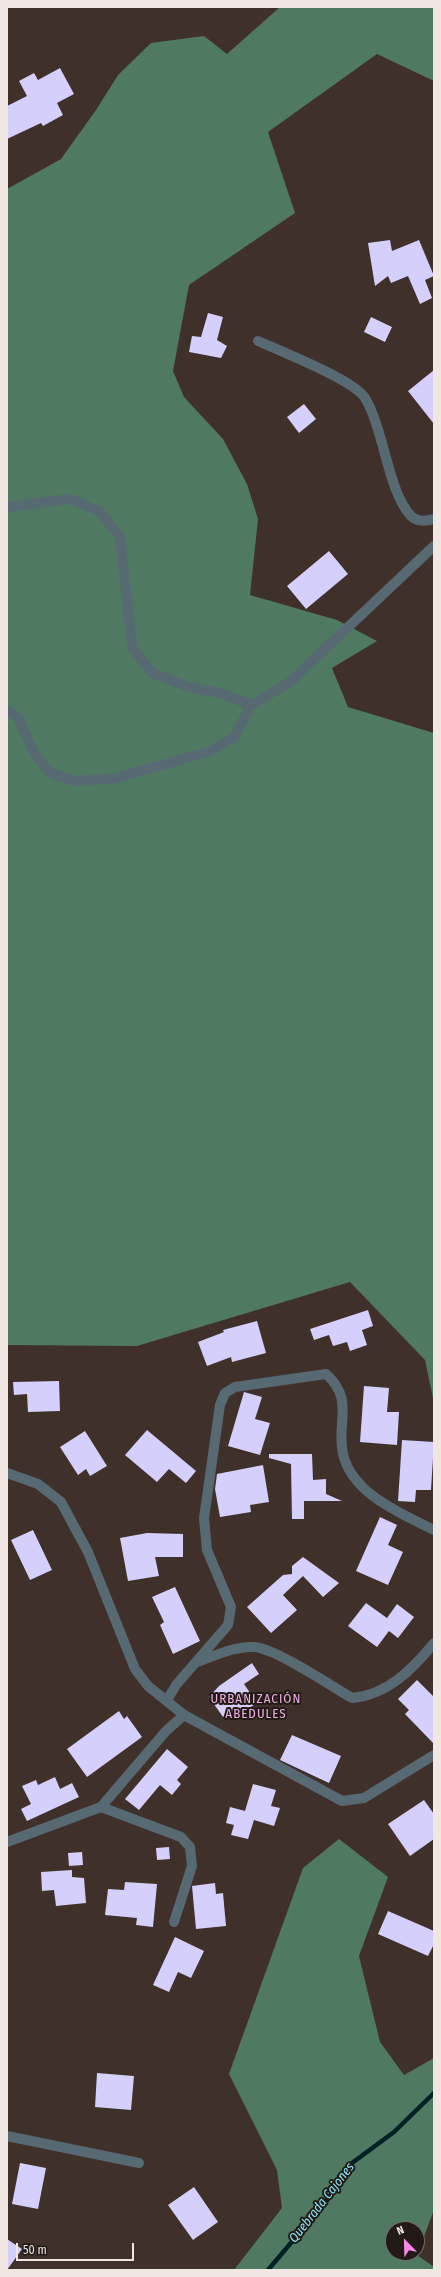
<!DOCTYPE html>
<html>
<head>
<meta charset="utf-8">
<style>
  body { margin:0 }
  #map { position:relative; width:441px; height:2277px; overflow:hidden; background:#40302a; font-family:"Fira Sans Condensed",sans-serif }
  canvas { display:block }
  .frame { position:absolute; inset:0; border:8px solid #f1e7e2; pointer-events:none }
  .north { position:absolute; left:385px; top:2221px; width:40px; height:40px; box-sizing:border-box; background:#221a17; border:1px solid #756c68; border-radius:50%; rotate:337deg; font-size:11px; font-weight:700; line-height:16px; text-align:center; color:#f1e7e2 }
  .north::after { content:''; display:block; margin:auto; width:14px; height:18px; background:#fa87e7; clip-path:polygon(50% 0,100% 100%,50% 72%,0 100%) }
  .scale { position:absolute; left:16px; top:2243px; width:118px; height:18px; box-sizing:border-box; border:2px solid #f1e7e2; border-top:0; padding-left:5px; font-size:12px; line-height:14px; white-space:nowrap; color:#f1e7e2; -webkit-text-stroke:3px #221a17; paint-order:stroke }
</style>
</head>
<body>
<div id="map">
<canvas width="441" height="2277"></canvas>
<div class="frame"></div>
<div class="north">N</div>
<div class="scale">50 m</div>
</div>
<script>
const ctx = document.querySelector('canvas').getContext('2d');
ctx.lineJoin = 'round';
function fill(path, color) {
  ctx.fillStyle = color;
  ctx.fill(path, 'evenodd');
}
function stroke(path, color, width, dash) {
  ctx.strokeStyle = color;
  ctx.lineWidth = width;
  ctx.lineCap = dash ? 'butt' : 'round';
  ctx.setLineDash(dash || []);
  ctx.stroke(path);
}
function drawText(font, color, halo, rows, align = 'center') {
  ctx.font = font + ' "Fira Sans Condensed",sans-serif';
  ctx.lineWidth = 4;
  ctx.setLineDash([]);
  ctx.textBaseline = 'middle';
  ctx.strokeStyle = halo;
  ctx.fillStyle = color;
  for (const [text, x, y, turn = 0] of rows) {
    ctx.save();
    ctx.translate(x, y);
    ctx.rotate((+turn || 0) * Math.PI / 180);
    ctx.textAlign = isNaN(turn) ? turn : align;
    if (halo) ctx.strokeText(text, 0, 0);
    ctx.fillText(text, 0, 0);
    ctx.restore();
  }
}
fill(new Path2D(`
  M280 7H434V81L377 54 268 132 295 213 189 285 173 371 184 397 223 439 247 484 258 519 250 595 337 620 377 641 332 668 348 707 434 733V1403L425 1360 350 1282 137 1346 7 1345V189L61 159 96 110 118 75 151 43 204 36 227 54Z
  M339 1839 388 1877 359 1956 380 2042 404 2075 434 2058V2210L417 2255 434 2267V2270H234L282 2208 277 2170 229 2074 303 1868ZM393 2229H417V2253H393Z`), '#4f7960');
stroke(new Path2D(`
  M268 2270 328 2199 352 2163 394 2132 434 2093`), '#021f25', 4.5);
fill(new Path2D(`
  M60 68 74 94 57 103 63 115 43 126 41 123 7 139V106L27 96 19 81 34 73 38 80Z
  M390 240 392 251 419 240 434 276 425 280 432 298 420 304 408 276 391 283 388 276 375 286 368 243Z
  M208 313 223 317 217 340 227 346 221 358 189 352 192 336 201 337Z
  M371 317 392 327 385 342 364 332Z
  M434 370V424L408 391Z
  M304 404 316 419 299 433 287 417Z
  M329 551 348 574 306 609 287 586Z
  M368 1310 373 1326 362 1330 367 1345 350 1351 347 1342 333 1346 329 1335 314 1340 310 1329Z
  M257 1321 266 1353 232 1362 231 1357 207 1366 198 1342 224 1332 223 1330Z
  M59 1381 60 1411 28 1412 27 1394 14 1395 13 1382Z
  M364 1386 389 1388 387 1412H399L397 1445 360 1442Z
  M244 1392 262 1397 255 1419 270 1423 260 1455 228 1446Z
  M147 1430 196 1471 186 1483 169 1469 157 1482 125 1455Z
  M85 1431 107 1466 90 1476 86 1469 78 1475 60 1447Z
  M402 1440 434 1442 431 1490H416L415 1502 398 1501Z
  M269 1454H312L313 1480 326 1479V1494L342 1501H304V1519H292L291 1464 269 1458Z
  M263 1465 269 1502 250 1505 251 1512 220 1517 215 1489 217 1474Z
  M380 1517 397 1525 388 1545 403 1552 388 1585 356 1571Z
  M33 1530 52 1570 30 1580 11 1540Z
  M147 1533 183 1534V1557H155L159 1576 128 1581 120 1538Z
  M303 1557 339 1583 323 1597 303 1576 283 1595 297 1610 271 1633 247 1607 283 1575 292 1574V1566Z
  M175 1587 200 1641 173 1654 160 1625 164 1622 152 1597Z
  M366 1603 387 1618 397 1604 414 1617 398 1638 389 1631 377 1647 348 1626Z
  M252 1663 259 1674 244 1684 257 1703 238 1715 235 1709 223 1717 209 1697 219 1686Z
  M417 1680 434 1697V1744L405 1714 409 1710 398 1699Z
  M119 1711 124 1719 127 1716 142 1737 87 1777 67 1749Z
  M292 1735 341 1756 329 1783 280 1760Z
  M167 1749 188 1767 177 1780 181 1784 172 1795 160 1785 139 1810 125 1799Z
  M55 1777 60 1789 72 1783 79 1797 27 1821 21 1809 31 1804 22 1786 36 1780 38 1785Z
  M253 1784 276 1790 271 1806 280 1808 274 1826 254 1820 248 1839 231 1835 234 1825 226 1823 230 1807 245 1811Z
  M424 1800 434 1814V1839L410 1856 388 1824Z
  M169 1847 170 1859 157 1860 156 1848Z
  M82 1852 83 1865 69 1866 68 1853Z
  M72 1870V1877L84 1878 86 1903 56 1906 54 1890 42 1891 41 1872Z
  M125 1882 157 1884 153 1927 136 1925 137 1918 105 1915 108 1889 124 1890Z
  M215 1883 216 1894 223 1893 226 1926 196 1929 192 1886Z
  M388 1911 434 1931V1944L428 1956 378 1934Z
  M175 1937 204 1951 191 1978 178 1972 169 1992 153 1985Z
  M97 2073 134 2076 131 2110 95 2107Z
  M20 2163 46 2168 38 2209 12 2204Z
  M194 2187 218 2222 193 2240 168 2205Z
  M7 2239 22 2249 7 2270Z`), '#d4cffb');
stroke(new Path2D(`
  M258 341C280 351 354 380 365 398 384 429 388 492 411 516 417 522 427 521 434 519
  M7 507 70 499 99 511 120 537 132 647 152 673 188 687 221 693 251 705
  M7 710 18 717 34 753 50 773 74 781 116 778 211 751 235 736 251 705 290 682 434 546
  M7 1473 38 1484 61 1502 88 1552 135 1669 148 1686 184 1715 342 1801 364 1798 434 1755
  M197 1662C215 1656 234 1646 254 1647 275 1648 331 1686 352 1698 387 1695 412 1670 434 1643
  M167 1700 176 1685 228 1625 231 1607 207 1550 204 1518 220 1405 225 1393 235 1387 326 1374C355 1400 336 1422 343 1454 352 1494 402 1514 434 1530
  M101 1807 181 1837 190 1847 192 1866 174 1922
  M7 1842 101 1807 166 1731 184 1715
  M7 2136 139 2163`), '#576a74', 10);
ctx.letterSpacing = '1px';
drawText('13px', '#efafe2', '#221a17', [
  ["URBANIZACIÓN",256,1699],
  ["ABEDULES",256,1714]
]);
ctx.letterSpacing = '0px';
drawText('italic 13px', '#8de8fb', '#221a17', [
  ["Quebrada Cajones",322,2203,-52]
]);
</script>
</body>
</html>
